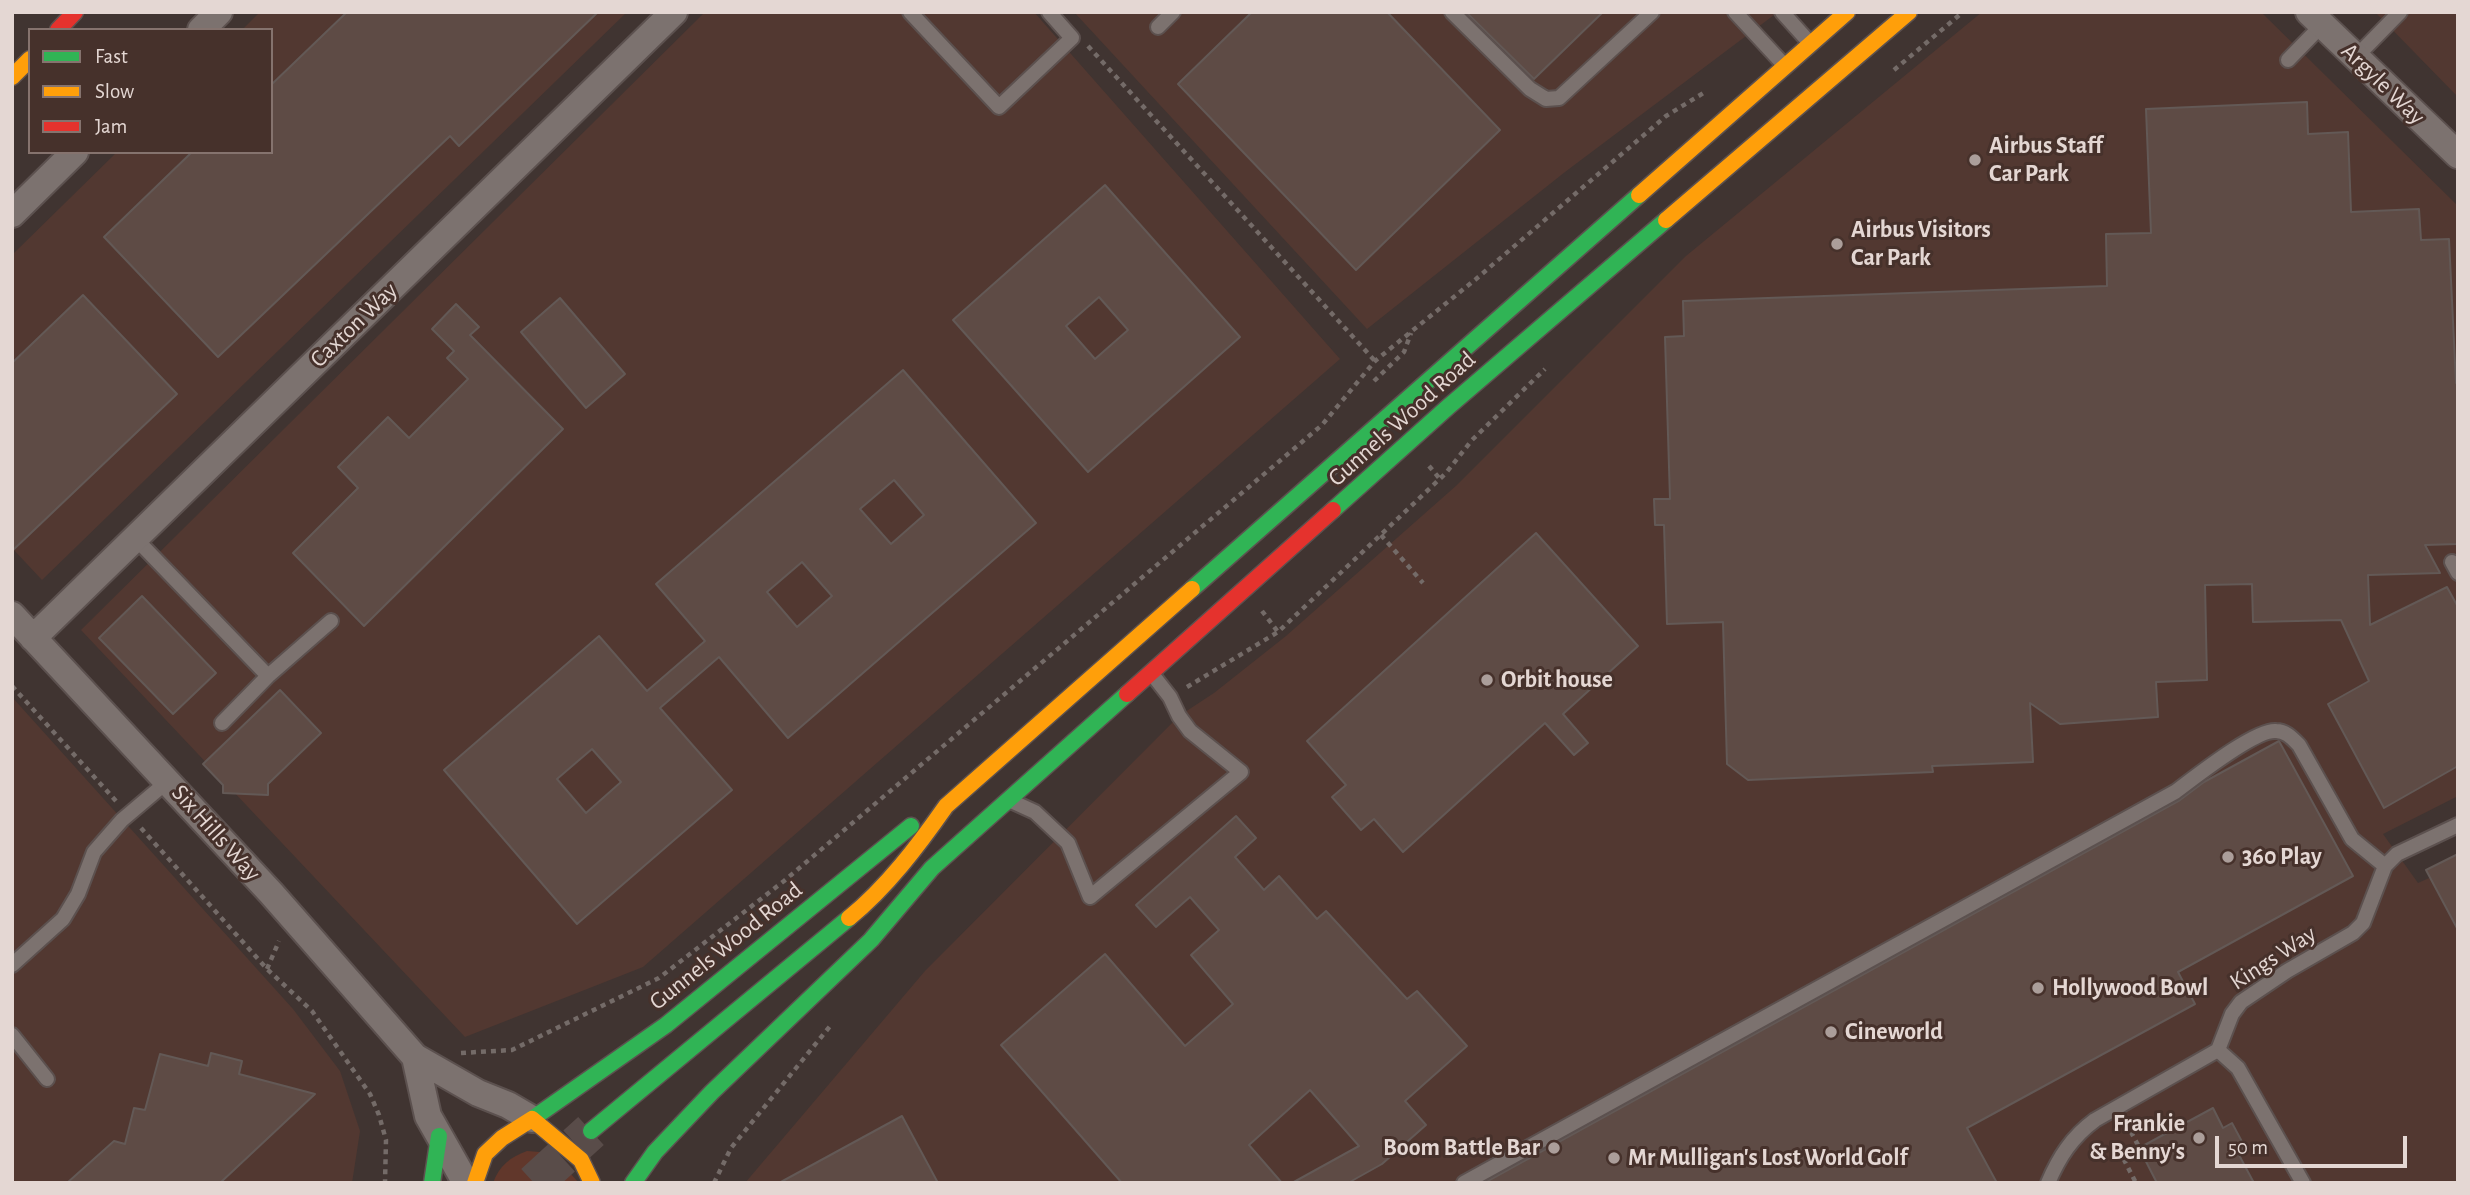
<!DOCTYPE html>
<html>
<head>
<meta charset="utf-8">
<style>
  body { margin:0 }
  #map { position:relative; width:2470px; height:1195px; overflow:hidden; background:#403431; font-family:"Alegreya Sans",sans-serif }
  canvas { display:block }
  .frame { position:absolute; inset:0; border:14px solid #e4d7d3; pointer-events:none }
  .legend { position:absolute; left:28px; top:28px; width:245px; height:126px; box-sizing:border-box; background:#46312b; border:2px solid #85736e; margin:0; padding:9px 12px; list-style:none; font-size:21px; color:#e4d7d3 }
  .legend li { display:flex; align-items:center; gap:14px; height:35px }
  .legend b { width:35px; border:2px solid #85736e }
  .scale { position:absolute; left:2215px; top:1136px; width:192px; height:32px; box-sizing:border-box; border:4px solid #e4d7d3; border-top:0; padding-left:9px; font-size:21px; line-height:24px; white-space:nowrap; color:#e4d7d3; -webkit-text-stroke:5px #46312b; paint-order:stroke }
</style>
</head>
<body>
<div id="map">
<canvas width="2470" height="1195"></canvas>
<div class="frame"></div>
<ul class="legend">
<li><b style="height:9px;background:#30b455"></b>Fast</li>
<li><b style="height:9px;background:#ff9f0a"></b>Slow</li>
<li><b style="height:9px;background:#e5322d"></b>Jam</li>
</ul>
<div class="scale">50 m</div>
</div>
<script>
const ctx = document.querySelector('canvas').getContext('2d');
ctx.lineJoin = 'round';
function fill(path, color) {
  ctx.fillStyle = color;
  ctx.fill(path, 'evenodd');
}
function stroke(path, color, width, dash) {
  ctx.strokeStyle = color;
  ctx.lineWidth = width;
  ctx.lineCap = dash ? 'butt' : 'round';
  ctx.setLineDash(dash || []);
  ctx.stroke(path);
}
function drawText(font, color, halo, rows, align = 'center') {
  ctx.font = font + ' "Alegreya Sans",sans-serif';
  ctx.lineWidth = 6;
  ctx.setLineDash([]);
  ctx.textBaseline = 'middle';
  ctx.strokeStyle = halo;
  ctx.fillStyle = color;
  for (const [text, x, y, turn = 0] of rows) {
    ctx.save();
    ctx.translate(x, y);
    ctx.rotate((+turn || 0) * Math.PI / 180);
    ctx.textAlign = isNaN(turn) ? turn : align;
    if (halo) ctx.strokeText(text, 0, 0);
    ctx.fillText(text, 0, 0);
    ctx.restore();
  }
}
fill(new Path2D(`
  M260 12H627L42 580 12 548V255L117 152H271V30H242Z
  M705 12H1034L1340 359 643 967 465 1037 81 630Z
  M1074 12H1778L1565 172 1367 329Z
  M1982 12H2261L2458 206V796L2383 834 2418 883 2458 865V1183H745L925 971 1179 716 1214 693 1286 636 1457 485 1686 256Z
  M2375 12H2458V97Z
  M12 697 293 1009 340 1071 360 1131 352 1183H12Z`), '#523831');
fill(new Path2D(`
  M527 1151 552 1153 579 1183H493C499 1166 510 1157 527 1151Z`), '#61372b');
const building = new Path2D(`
  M347 12H598L459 146 450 136 218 357 104 237 192 152H271V85Z
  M1252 12H1387L1500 130 1356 270 1178 84Z
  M1466 12H1603L1534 79Z
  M2307 102 2308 134 2348 132 2351 212 2419 209 2421 240 2449 239 2456 383H2458V544L2425 545 2440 573 2368 575 2370 625 2447 587 2458 607V766L2384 808 2328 704 2369 681 2341 620 2253 622 2252 584 2205 585 2207 680 2156 682 2158 717 2060 724 2030 703 2033 762 1932 766 1933 772 1748 780 1727 764 1723 622 1667 624 1664 525H1655L1654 499H1670L1665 337 1684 336 1683 301 2107 286 2106 234 2151 233 2146 109Z
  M1105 185 1240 337 1088 472 953 320ZM1099 297 1128 330 1095 359 1066 326Z
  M83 295 177 394 12 551V363Z
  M560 298 625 374 586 408 521 332Z
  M456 304 479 327 470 335 563 429 364 626 293 553 358 488 338 467 388 417 409 438 468 379 447 358 454 351 432 329Z
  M903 370 1036 523 788 738 719 657 660 708 732 790 577 924 444 770 599 636 647 691 705 641 656 584ZM894 480 924 515 891 544 860 509ZM802 562 832 596 797 627 767 592ZM592 749 621 782 586 813 557 779Z
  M1536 533 1638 646 1563 714 1588 743 1574 755 1545 723 1403 852 1374 819 1361 830 1332 797 1346 785 1307 741Z
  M142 596 216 673 173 714 99 638Z
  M280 690 321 733 268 784V795L223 793V785L203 764Z
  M2279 741 2353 876 2178 972 2195 1004 1967 1128 1997 1183H1484L2180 800 2204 782Z
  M1236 816 1256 838 1235 857 1264 890 1279 876 1317 919 1326 911 1407 999 1417 991 1467 1046 1405 1101 1426 1125 1382 1164 1348 1183H1292L1359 1146 1310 1090 1249 1145 1282 1183H1122L1001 1045 1105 954 1185 1046 1233 1004 1191 955 1219 930 1190 897 1156 927 1136 905Z
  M2458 854V930L2426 870Z
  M211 1053 242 1061 239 1074 315 1094 220 1183H67L114 1141 125 1144 134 1108 145 1110 160 1054 208 1066Z
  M2213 1108 2223 1128 2232 1123 2247 1151 2239 1155 2254 1183H2157L2139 1148Z
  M902 1116 938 1183H779Z`);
fill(building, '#5e4b45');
stroke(building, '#635956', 2);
stroke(new Path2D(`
  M534 1183 591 1131`), '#594c49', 38, [38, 19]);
const lane = new Path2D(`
  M910 12 999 107 1072 38 1049 12
  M1452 12 1530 89 1546 99 1559 98 1652 12
  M1735 12 1785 66
  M1782 12 1809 42
  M1158 27 1173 12
  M2356 57 2400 12
  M2288 60 2322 25
  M136 539 268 676
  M2452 562 2458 573
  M222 723 268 676 331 621
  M1011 801 1035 812 1068 843 1090 897 1241 772 1190 731 1179 716 1170 697 1152 674
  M12 965 63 919 78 894 94 852 122 820 168 781
  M12 1035 47 1079
  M2218 1050 2238 1068 2303 1183
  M1464 1183 2175 792C2194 778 2255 729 2276 731 2286 731 2292 738 2299 745L2352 839 2385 866
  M2048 1183C2059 1157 2072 1137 2095 1120L2218 1050 2232 1014 2241 1002 2287 971 2353 933 2363 923 2385 866 2397 854 2458 825`);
const street = new Path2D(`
  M2309 12 2458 155
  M201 30 219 12
  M12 214 75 152
  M12 615 271 893 415 1057 478 1093 508 1105 532 1119
  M33 638 674 12
  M415 1057 428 1116 466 1183`);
const fast = new Path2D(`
  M1333 510 1448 407 1666 220
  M1192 589 1639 195
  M532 1119 666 1025 911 826
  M591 1131 849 918
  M432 1183 439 1136
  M633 1183 655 1152 712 1092 871 940 932 868 1127 694`);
const slow = new Path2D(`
  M12 77 30 59
  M1639 195 1847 12
  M1666 220 1909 12
  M849 918C887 887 918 846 946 806L1192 589
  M475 1183 485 1154 502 1138 532 1119 581 1160 592 1183`);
const jam = new Path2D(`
  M58 30 75 12
  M1127 694 1333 510`);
stroke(lane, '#5c514f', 18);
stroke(street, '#5c514f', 30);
stroke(fast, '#5c514f', 19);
stroke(slow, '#5c514f', 19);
stroke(jam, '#5c514f', 19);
stroke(new Path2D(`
  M1088 46 1375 361
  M1894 70 1963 12
  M1374 381 1404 352 1411 333
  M1429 466 1440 479
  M1381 535 1423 583
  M1262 611 1278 632
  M12 686 116 801
  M1187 687 1278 632 1446 473 1472 440 1545 369
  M141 828 267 969 312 1011 370 1094 379 1115 386 1140 385 1183
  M267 969 279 941
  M461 1053 512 1050 659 978 784 881 1322 425 1375 361 1476 279 1666 116 1705 92
  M2126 1123 2138 1145 2121 1154 2136 1183
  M714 1183 731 1148 831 1025`), '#746b68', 4.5, [5, 5]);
stroke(lane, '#7c726f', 14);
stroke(street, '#7c726f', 26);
stroke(fast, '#30b455', 16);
stroke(slow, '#ff9f0a', 16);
stroke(jam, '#e5322d', 16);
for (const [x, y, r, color] of [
  [1975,160,7,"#ab9e9a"],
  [1837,244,7,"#ab9e9a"],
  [1487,680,7,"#ab9e9a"],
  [2228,857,7,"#ab9e9a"],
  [2038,988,7,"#ab9e9a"],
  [1831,1032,7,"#ab9e9a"],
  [2199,1138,7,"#ab9e9a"],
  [1554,1148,7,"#ab9e9a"],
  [1614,1158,7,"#ab9e9a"]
]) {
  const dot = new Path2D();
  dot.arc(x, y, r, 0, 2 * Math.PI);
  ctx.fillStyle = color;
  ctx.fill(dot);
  stroke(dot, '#46312b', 2.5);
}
drawText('24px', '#e4d7d3', '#46312b', [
  ["Argyle Way",2383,84,44],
  ["Caxton Way",354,325,-44],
  ["Gunnels Wood Road",1402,419,-42],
  ["Six Hills Way",216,833,48],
  ["Gunnels Wood Road",726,946,-39],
  ["Kings Way",2273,958,-33]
]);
drawText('bold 24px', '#e4d7d3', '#46312b', [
  ["Airbus Staff",1989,146],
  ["Car Park",1989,174],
  ["Airbus Visitors",1851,230],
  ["Car Park",1851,258],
  ["Orbit house",1501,680],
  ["360 Play",2242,857],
  ["Hollywood Bowl",2052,988],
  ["Cineworld",1845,1032],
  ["Frankie",2185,1124,"right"],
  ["& Benny's",2185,1152,"right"],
  ["Boom Battle Bar",1540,1148,"right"],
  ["Mr Mulligan's Lost World Golf",1628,1158]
], 'left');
</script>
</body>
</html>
